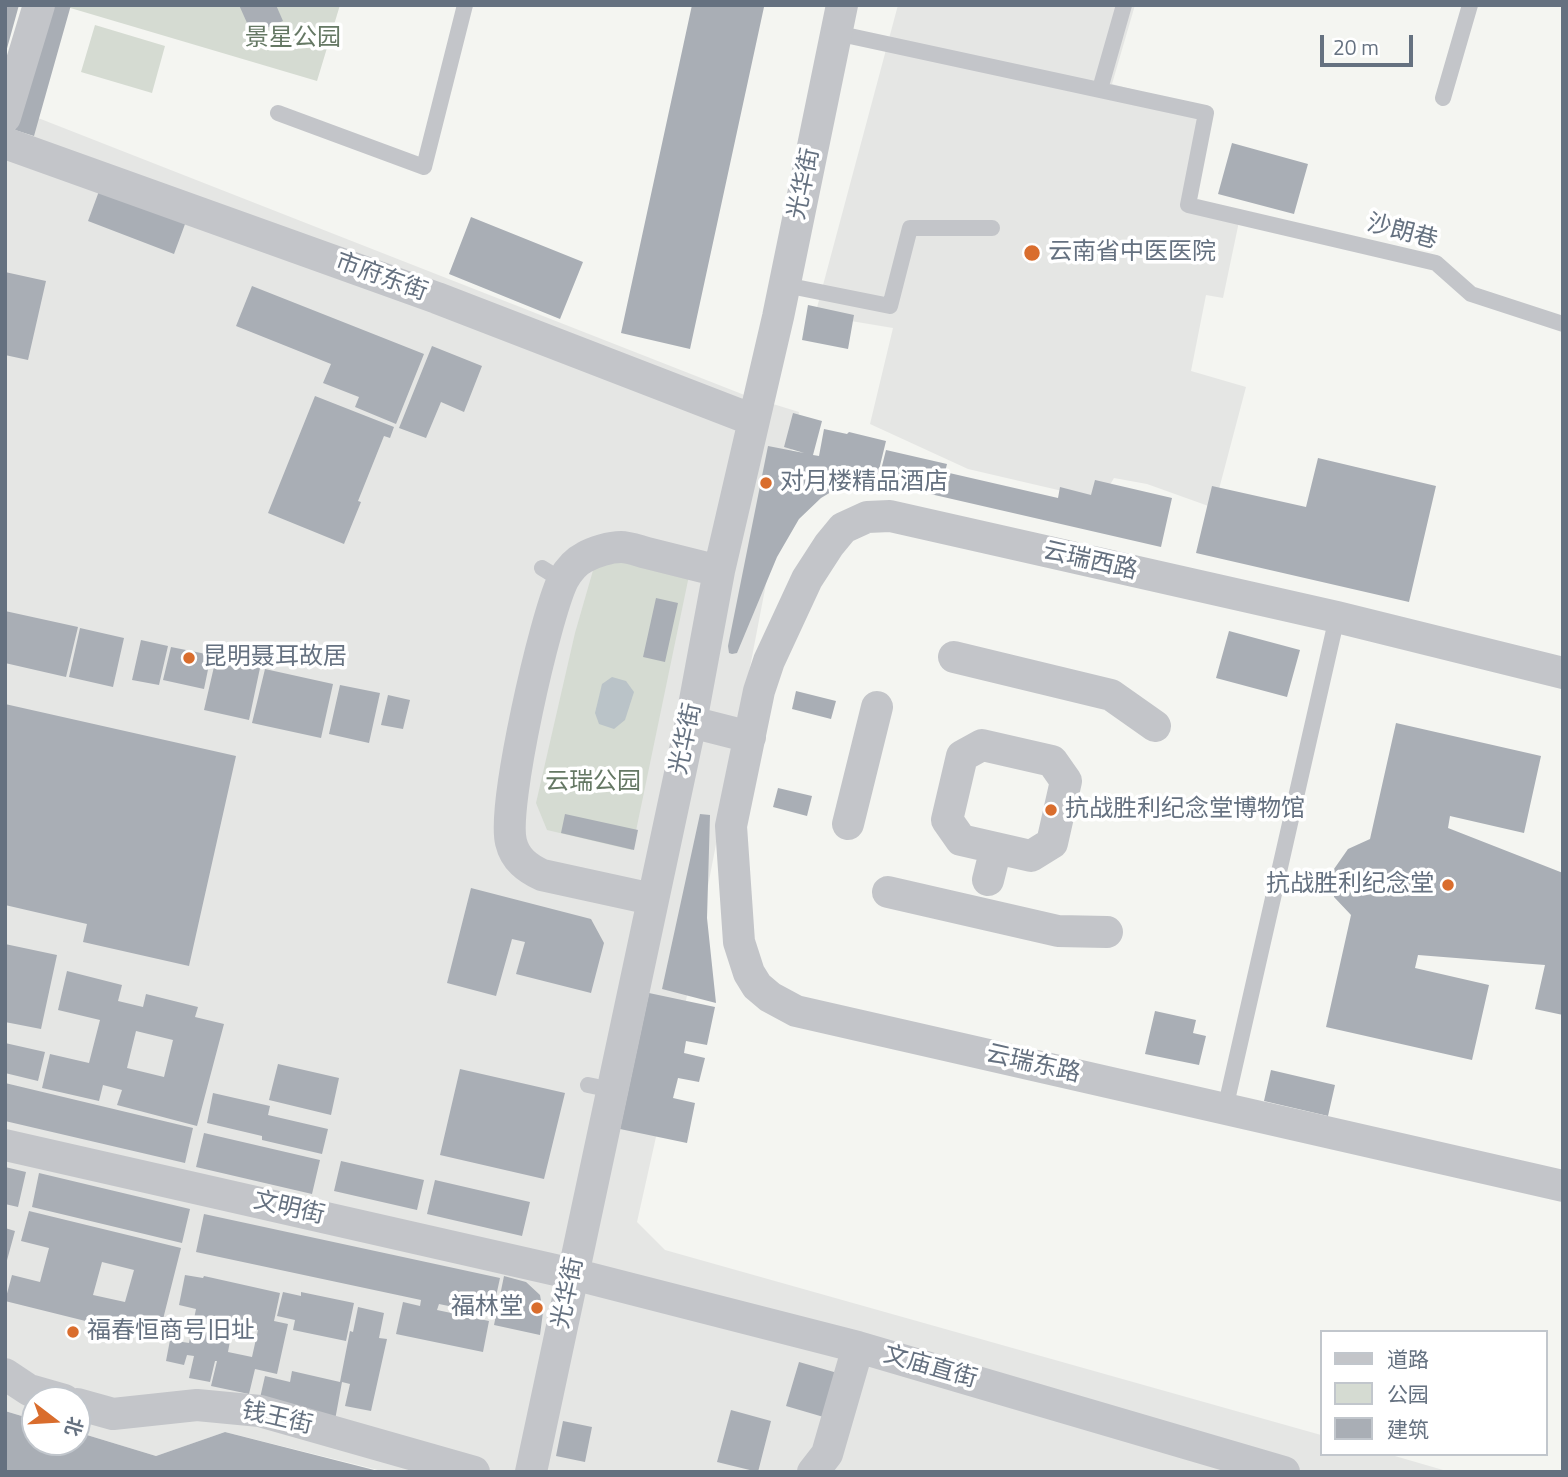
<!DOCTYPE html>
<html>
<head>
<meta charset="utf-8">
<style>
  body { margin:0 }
  #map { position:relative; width:1568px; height:1477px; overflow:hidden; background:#f4f5f1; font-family:"Titillium Web","Noto Sans SC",sans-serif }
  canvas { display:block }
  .frame { position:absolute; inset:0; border:7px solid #657180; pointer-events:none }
  .legend { position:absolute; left:1320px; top:1330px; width:228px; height:126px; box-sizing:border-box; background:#fff; border:2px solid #c1c6cc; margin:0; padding:9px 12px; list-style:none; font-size:21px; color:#657180 }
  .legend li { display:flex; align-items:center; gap:14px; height:35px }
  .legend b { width:35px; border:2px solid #c1c6cc }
  .north { position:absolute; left:21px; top:1386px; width:70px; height:70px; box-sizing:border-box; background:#fff; border:2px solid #c1c6cc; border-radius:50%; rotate:107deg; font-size:19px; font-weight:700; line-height:28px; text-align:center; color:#657180 }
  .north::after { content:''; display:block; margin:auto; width:24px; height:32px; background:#d96d2d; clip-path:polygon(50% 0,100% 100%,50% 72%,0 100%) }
  .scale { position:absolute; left:1320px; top:35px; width:93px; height:32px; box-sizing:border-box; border:4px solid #657180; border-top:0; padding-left:9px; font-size:21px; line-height:24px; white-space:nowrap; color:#657180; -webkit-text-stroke:5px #fff; paint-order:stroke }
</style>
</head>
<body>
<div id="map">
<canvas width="1568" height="1477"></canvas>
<div class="frame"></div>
<ul class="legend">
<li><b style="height:9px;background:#c3c5c9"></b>道路</li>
<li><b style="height:19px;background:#d5dbd2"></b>公园</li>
<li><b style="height:19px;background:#a9aeb5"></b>建筑</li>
</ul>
<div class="north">北</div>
<div class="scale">20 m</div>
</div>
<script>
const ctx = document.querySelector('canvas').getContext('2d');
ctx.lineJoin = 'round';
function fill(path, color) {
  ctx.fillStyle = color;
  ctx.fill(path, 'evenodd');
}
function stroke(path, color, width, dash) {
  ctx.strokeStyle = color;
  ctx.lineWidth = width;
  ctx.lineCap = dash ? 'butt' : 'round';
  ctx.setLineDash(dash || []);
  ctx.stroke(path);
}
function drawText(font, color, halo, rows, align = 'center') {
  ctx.font = font + ' "Titillium Web","Noto Sans SC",sans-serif';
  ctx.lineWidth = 7;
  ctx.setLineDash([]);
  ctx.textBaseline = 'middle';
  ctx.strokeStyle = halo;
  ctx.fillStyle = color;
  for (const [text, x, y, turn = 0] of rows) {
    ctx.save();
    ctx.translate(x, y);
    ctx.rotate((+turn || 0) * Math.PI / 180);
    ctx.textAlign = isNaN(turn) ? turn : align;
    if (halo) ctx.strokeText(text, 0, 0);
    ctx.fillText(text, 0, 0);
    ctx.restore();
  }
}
fill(new Path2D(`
  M898 5H1135L1112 84 1208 109 1181 205 1241 212 1223 298 1206 295 1191 371 1246 387 1214 508 1147 484 1114 478 1101 500 968 469 870 424 893 328 815 315Z
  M5 105 747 396 799 412 683 1016 637 1222 665 1250 1321 1435V1454H1388L1450 1472H386L225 1432 156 1456 77 1432V1400H35V1420L5 1411Z`), '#e5e6e4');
fill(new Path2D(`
  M67 5H340L317 81 67 7Z
  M95 25 165 46 152 93 81 72Z
  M596 560 691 566 632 850 547 830 536 803 575 633Z`), '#d5dbd2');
fill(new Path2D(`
  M612 677 626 681 634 692 625 720 614 729 599 724 595 713 602 684Z`), '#bac3c8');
fill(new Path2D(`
  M5 5H19L6 52H5Z
  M50 5H71L34 136 15 130Z
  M239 5H276L283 21 252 34Z
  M692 5 764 7 690 349 621 333Z
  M1232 143 1308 164 1294 214 1218 194Z
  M102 183 188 216 174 254 88 221Z
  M471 217 583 262 560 319 449 274Z
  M5 272 46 281 28 360 5 355Z
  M252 286 424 354 396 424 355 407 359 397 323 383 331 364 236 326Z
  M808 305 854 315 848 349 802 340Z
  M432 346 482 366 464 412 441 402 426 438 399 428Z
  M315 396 394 427 390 438 384 436 358 501 361 502 344 544 268 513Z
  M793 413 822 421 813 455 819 456 824 429 847 434 849 432 886 441 876 482H860L836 489 821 498 799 519 777 557 737 653 732 654 729 653 728 646 768 446 804 453 784 447Z
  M886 450 947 464 945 472 1058 498 1060 487 1091 495 1095 480 1172 498 1161 547 878 482Z
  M1318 458 1436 486 1409 602 1196 553 1212 486 1306 507Z
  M656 598 678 603 665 662 643 657Z
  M5 611 78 627 66 677 5 663Z
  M80 628 124 638 113 687 69 677Z
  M1229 631 1300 650 1287 697 1216 678Z
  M141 640 168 646 159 685 132 680Z
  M171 647 211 655 204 689 163 680Z
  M216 658 260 668 249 720 204 710Z
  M265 669 333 684 321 738 252 723Z
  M340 685 380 693 369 743 329 734Z
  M796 691 836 701 831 719 792 709Z
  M388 695 410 700 403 729 381 725Z
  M5 704 236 756 189 966 83 942 87 924 5 905Z
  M1396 723 1541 756 1524 833 1450 816 1448 828 1563 873V1015L1535 1009 1545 965 1418 955 1415 968 1489 985 1472 1060 1326 1027 1351 915 1334 897V869L1348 849 1370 839Z
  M778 788 812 796 807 816 773 807Z
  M565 814 638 830 634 850 561 833Z
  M700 814 710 815 707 918 716 1003 662 989Z
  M471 888 591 919 604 943 591 993 516 974 525 942 512 939 496 996 447 983Z
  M5 944 57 955 41 1029 5 1022Z
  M67 971 122 985 118 1001 143 1007 146 994 198 1007 195 1017 224 1024 197 1126 117 1105 122 1090 103 1085 99 1101 42 1088 50 1054 89 1063 100 1020 58 1010ZM136 1031 173 1040 164 1077 127 1068Z
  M649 993 715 1007 707 1045 686 1041 684 1053 705 1058 699 1082 678 1078 673 1098 695 1103 687 1143 620 1129Z
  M1155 1011 1196 1020 1193 1033 1206 1036 1199 1065 1145 1054Z
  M5 1043 45 1052 38 1081 5 1073Z
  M278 1064 339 1078 331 1115 269 1100Z
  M460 1069 565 1093 544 1179 440 1155Z
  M1271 1070 1335 1085 1328 1116 1264 1101Z
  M5 1083 193 1128 185 1163 5 1121Z
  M213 1093 270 1106 268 1115 328 1129 322 1154 262 1140V1136L207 1123Z
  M204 1133 320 1160 312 1194 196 1167Z
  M341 1161 424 1180 417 1210 334 1191Z
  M5 1167 26 1172 18 1207 5 1204Z
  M39 1173 190 1209 182 1243 32 1207Z
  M435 1180 530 1202 522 1236 427 1214Z
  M29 1211 181 1248 158 1339 5 1301 12 1275 40 1282 49 1248 21 1241ZM102 1262 134 1270 125 1302 93 1295Z
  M204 1214 500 1278 492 1315 439 1304 437 1310 489 1321 483 1352 396 1334 403 1302 420 1306 421 1300 196 1252Z
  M5 1228 15 1231 6 1264H5Z
  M185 1275 203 1278 204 1276 280 1293 274 1321 288 1324 277 1374 255 1369 249 1394 211 1386 217 1361H215L210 1382 189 1378 194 1356 187 1355 184 1365 166 1361 170 1340 189 1343 196 1309 179 1305ZM233 1324 258 1330 252 1357 228 1352Z
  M504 1276 526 1282 540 1295 543 1312 540 1335 494 1325Z
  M283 1292 301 1296V1292L354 1303 346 1341 293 1330 295 1320 277 1316Z
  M358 1307 384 1313 379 1338 387 1339 371 1411 345 1406 350 1384 342 1382 335 1420 260 1398 265 1376 290 1382 292 1371 340 1382 350 1331 353 1332Z
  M799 1362 841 1374 827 1418 786 1406Z
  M731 1410 771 1421 758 1472 717 1462Z
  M5 1411 35 1420V1442H77V1432L156 1456 225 1432 382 1472H5Z
  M563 1421 592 1427 585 1462 556 1456Z`), '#a9aeb5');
stroke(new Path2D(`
  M836 33 1206 113 1188 205 1436 263 1471 294 1563 324
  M1100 89 1124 5
  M1443 98 1470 5
  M278 113 424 167 465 5
  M785 285 890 306 910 228H992
  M542 568 563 581
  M588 1085 612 1090
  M1225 1109 1337 617`), '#c3c5c9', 16);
stroke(new Path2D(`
  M5 117 39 5
  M5 143 437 298 753 420
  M954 657 1111 695 1155 726
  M1563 673 1337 617 890 516 867 517 843 528 829 545 807 579 769 661 759 691 731 826 739 942 749 973 757 986 770 997 796 1011 1563 1186
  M691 722 750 737
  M982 745 1052 761 1066 781 1052 843 1031 856 961 840 947 820 962 756Z
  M848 824 877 707
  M988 880 996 848
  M888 892 1058 931 1107 932
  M652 899 542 875C527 868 515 859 511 842 502 806 545 617 563 580 568 571 575 562 585 557 594 552 610 547 621 547 629 547 639 551 647 553 671 559 695 565 719 571
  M5 1145 573 1274 858 1347 1284 1472
  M5 1374 29 1390 64 1400
  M77 1404 113 1414 197 1405 260 1411 474 1472
  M531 1472 691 722 719 571 778 317 842 5
  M813 1472 827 1454 858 1347`), '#c3c5c9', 32);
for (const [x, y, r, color] of [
  [1032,253,9,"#d96d2d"],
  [766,483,7,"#d96d2d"],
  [189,658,7,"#d96d2d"],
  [1051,810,7,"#d96d2d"],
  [1448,885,7,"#d96d2d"],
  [537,1308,7,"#d96d2d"],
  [73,1332,7,"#d96d2d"]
]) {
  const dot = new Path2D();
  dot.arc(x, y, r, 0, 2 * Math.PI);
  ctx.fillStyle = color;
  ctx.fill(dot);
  stroke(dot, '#fff', 2.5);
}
drawText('24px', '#657864', '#fff', [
  ["景星公园",293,39],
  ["云瑞公园",593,783]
]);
drawText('24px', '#657180', '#fff', [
  ["光华街",805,184,-78],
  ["沙朗巷",1402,233,15],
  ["市府东街",381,278,20],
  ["云瑞西路",1090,562,13],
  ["光华街",687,739,-78],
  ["云瑞东路",1033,1065,13],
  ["文明街",289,1209,13],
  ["光华街",569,1293,-78],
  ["文庙直街",930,1368,16],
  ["钱王街",277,1419,13]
]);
drawText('24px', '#657180', '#fff', [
  ["云南省中医医院",1048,253],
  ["对月楼精品酒店",780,483],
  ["昆明聂耳故居",203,658],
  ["抗战胜利纪念堂博物馆",1065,810],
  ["抗战胜利纪念堂",1434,885,"right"],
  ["福林堂",523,1308,"right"],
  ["福春恒商号旧址",87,1332]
], 'left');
</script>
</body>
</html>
